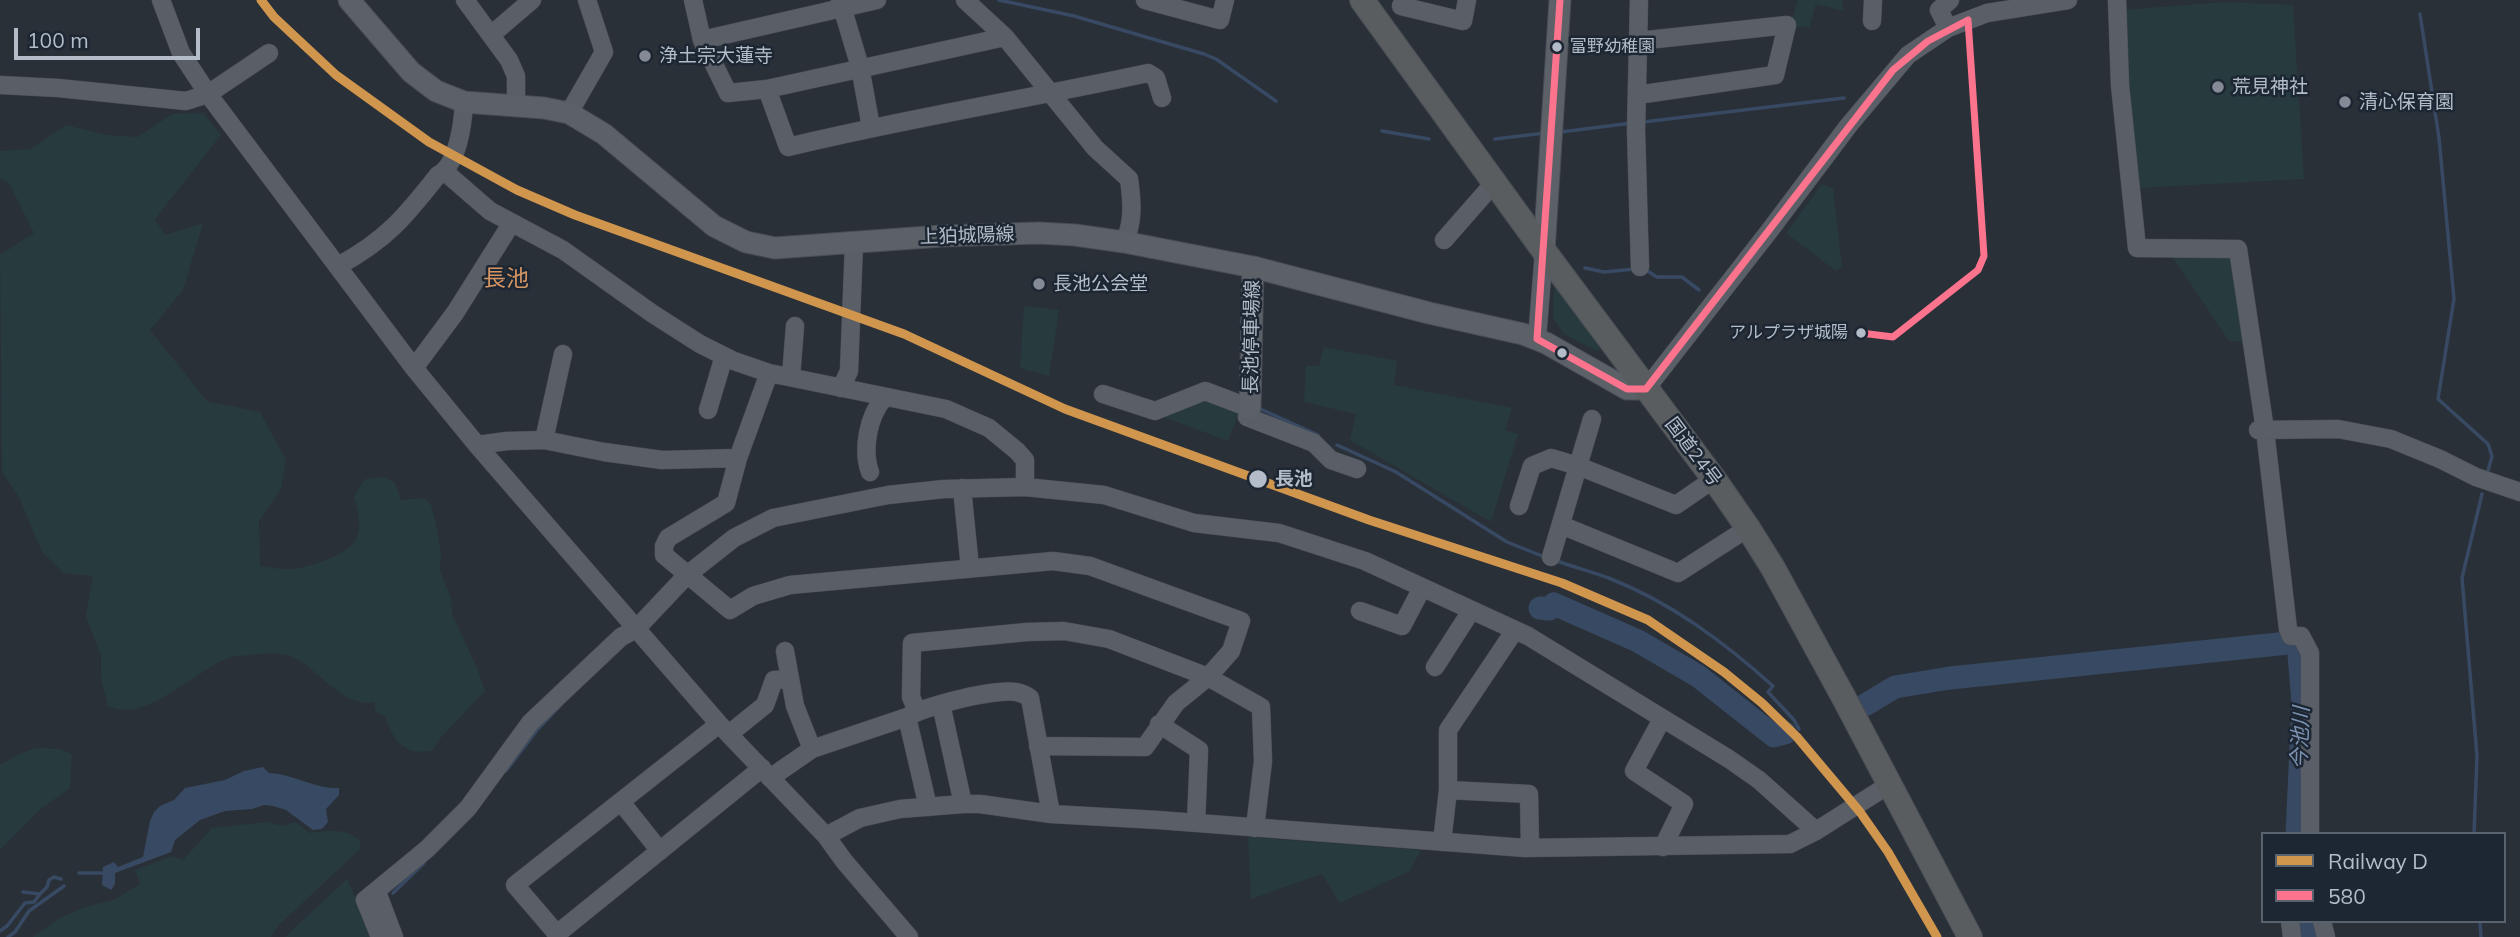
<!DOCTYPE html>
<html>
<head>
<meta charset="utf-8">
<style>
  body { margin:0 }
  #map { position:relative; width:2520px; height:937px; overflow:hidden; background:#2a3038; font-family:Mulish,sans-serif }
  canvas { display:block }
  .legend { position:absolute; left:2261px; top:832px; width:245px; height:91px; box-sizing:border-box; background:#1d2633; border:2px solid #59626f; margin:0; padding:9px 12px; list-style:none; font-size:21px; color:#b4bcc9 }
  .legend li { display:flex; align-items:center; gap:14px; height:35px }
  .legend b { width:35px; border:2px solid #59626f }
  .scale { position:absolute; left:14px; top:28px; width:186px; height:32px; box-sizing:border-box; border:4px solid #b4bcc9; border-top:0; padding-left:9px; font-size:21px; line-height:24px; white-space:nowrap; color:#b4bcc9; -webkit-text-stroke:5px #1d2633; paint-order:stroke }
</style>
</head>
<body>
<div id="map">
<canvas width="2520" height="937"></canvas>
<ul class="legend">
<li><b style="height:9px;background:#d1964e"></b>Railway D</li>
<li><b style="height:9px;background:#fc738d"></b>580</li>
</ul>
<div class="scale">100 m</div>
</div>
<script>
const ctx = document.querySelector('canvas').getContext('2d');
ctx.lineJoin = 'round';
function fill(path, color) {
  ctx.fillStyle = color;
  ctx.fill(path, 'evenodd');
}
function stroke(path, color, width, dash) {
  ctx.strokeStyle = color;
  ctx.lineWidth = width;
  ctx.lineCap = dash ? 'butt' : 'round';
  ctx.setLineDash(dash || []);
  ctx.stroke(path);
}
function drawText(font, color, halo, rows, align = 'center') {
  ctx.font = font + ' Mulish,"Noto Sans JP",sans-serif';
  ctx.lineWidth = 5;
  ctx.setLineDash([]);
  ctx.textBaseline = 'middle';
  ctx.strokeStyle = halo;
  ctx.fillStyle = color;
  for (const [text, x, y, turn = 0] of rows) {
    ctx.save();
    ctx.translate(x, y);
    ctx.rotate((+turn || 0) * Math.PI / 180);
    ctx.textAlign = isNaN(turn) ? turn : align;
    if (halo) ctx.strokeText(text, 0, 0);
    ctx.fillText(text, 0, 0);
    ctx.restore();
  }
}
fill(new Path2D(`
  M1798 0H1842L1844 11 1816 4 1809 28 1790 25Z
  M2225 2 2293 5 2304 179 2138 188 2122 10Z
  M203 113 221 135 155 219 165 235 203 223 183 290 150 330 207 401 260 412 286 460 281 489 259 521 260 566C269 567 278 569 288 569 305 569 347 556 356 539 363 526 357 509 354 496L365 479 385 477 395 483 401 500 425 498 431 505 435 520 441 552 440 571 451 598 452 614 477 668 485 691 442 736 432 751C402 755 394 741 385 716L376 712 374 702C338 708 318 664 287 655 277 652 260 654 249 655 243 656 234 656 228 658 195 671 145 724 108 706L101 678V656L86 616 93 576 64 573 42 552 19 497 2 472 0 255 34 233 9 183 0 179V151L30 149 66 125 107 135 138 137 172 114Z
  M1822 184 1833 188 1842 266 1836 271 1786 233Z
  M2172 256 2234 258 2245 341H2229Z
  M1557 286 1600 348 1597 351 1564 334 1553 318 1554 288Z
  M1024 306 1059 310 1049 376 1020 368Z
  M1324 347 1397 361 1394 385 1512 408 1505 430 1518 434 1491 522 1350 440 1356 414 1304 402 1306 366H1319Z
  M1204 395 1241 408 1228 441 1156 414Z
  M36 748 60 749 72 754 70 788 38 811 0 850V765L17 755Z
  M266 822 283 826 295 822 310 833C329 830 344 828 360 840V849L278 926 271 937H33L58 919 82 908 113 900 140 884 135 870 172 856 183 860 212 828Z
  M1248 837 1421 850 1410 871 1340 903 1322 874 1251 899Z
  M347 879 373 937H285Z`), '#273a3e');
fill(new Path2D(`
  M263 767 269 773C294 774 314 789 339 788V795L326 809 328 822 322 829 313 830 286 810 273 806 264 805 252 809 225 811 200 820 175 840 171 852 115 873V884L111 890 102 885 103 867 114 862 118 867 143 857 150 821 154 812 160 806 174 800 185 788 225 780 244 771Z`), '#384963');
stroke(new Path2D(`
  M999 0 1074 16 1204 54 1216 59 1276 101
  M2420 14 2439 138 2454 299 2438 399 2488 444 2492 456 2488 471
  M1643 122 1844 98
  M1382 131 1429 139
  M1561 132 1632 123
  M1495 139 1545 133
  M1585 268 1604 272 1635 269
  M1646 270 1657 277H1682L1699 290
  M1258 408 1318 435
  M1337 445 1396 472 1507 542 1547 558
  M1554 560C1573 567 1593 572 1611 579 1672 603 1725 643 1773 686L1768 692 1794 720 1799 729
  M506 771 537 730 559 707
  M2474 834 2477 756 2462 578 2482 494
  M79 873H102
  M23 892 40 894 47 887 49 880 54 877 61 879
  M393 893 424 863
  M2480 921 2481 937
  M0 931 7 926 25 903 34 902 40 894
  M8 937 15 932 29 911 64 886`), '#384963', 3.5);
stroke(new Path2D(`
  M1540 608 1549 609 1554 604 1638 641 1698 676 1774 736 1785 733
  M1865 705 1895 687 1950 678 2298 642 2303 703 2297 834
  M2305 921 2309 937`), '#384963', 23);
const minor = new Path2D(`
  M161 0 181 53 208 94 414 368 477 445 719 724 826 836 860 818 900 809 963 804H980L1051 814 1158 820 1525 848 1790 844 1816 831 1890 784
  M465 0 509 60 516 76V106
  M693 0 702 40 728 93 767 89 1005 37
  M840 0 860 67 871 127
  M965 0 1005 37 1095 148 1129 179C1132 200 1134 223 1124 242
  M1145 0 1220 20 1225 0
  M1639 0 1636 130 1640 267
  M2117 0 2120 85 2137 248 2238 249 2265 430 2288 629 2291 636H2301L2310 653V834
  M1401 6 1463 21 1467 0
  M1872 21 1873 0
  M1948 28 1939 10 1950 0
  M491 35 532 0
  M702 40 877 0
  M0 85 58 88 186 101 208 94 269 53
  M767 89 788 147C907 118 1028 99 1148 73L1156 78 1162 98
  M1637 95 1775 75 1787 25 1638 41
  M569 113 604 52 587 0
  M445 172 490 211 563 250 653 314 700 344 734 361 769 373 946 409 989 428 1017 451 1025 460V487
  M1444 240 1494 183
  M338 266C386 240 405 217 438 175 458 165 463 123 464 102
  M1537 339 1544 251
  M414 368 455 313 511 224
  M791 377 795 326
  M841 388 849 371 854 243
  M1646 389 1770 230 1849 125 1908 55 1948 28 1987 13 2068 0
  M1103 394 1155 411 1205 391 1250 408 1247 417 1314 443 1331 460 1357 469
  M708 410 724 356
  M2258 430 2338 429 2391 439 2440 459 2476 477 2520 492
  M544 440 563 354
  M477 445 507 441 544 440 604 452 662 460 738 458 769 373
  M738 458 726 503 668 538 664 546V555L730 610 753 596 790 585 1053 561 1090 566 1241 621 1231 651 1208 677 1176 703 1145 747 1038 746
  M870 472C862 450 868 416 884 398
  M962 488 970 568
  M1519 506 1532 466 1551 458 1578 466 1676 505 1714 479
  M1561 525 1678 573 1748 528
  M1551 557 1592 419
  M1360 611 1402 626 1422 588
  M785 651 795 706 812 749
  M1435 667 1471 611
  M941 704 963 804
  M917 711 911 697 912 643 1027 632 1064 631 1109 639 1208 677 1261 707 1263 761 1255 828
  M907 717 928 807
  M1662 719 1634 771 1684 804 1663 847
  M719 724 515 885 557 934 762 768
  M1159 724 1199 750 1196 823
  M729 734 765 705 774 680 789 679
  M770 778 812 749 907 717C925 706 1001 686 1020 693 1024 694 1027 696 1030 698L1051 814
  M1448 790 1529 794 1530 848
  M621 802 660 851
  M826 836 844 861 909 937
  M1442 842 1448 790V730L1515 630
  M377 892 394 937
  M2290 921 2292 937
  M2322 921 2326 937
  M380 937 365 900 427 849 468 808 530 723 621 637 636 629 687 575 734 538 773 518 888 495 944 489 1025 487 1104 495 1194 523 1279 533 1365 561 1528 636 1729 759 1759 780 1816 831`);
const major = new Path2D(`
  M349 0 411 72 436 91 464 102 544 108 569 113 604 134 714 226 746 242 775 248 942 236 1039 233 1075 235 1124 242 1253 267 1429 313 1523 334 1546 343 1627 389H1646
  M1544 251 1560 0
  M1250 408 1253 267`);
const highway = new Path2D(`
  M1362 0 1544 251 1714 479 1748 528 1773 568 1844 698 1970 937`);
stroke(minor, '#484c53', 19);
stroke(major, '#484c55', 23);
stroke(highway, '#474c53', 26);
stroke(minor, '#5a5e66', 18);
stroke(major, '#5c6168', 21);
stroke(highway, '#5a5d60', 24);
stroke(new Path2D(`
  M1560 0 1537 339 1627 389H1646L1893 70 1928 41 1968 20 1984 256 1978 270 1893 337 1861 333`), '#fc738d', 7);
stroke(new Path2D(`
  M261 0 274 17 336 75 429 142 517 190 575 215 904 334 1065 409 1369 520 1562 583 1648 620 1724 672 1762 703 1797 737 1860 812 1888 852 1937 937`), '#d1964e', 9);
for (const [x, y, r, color] of [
  [1557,47,6,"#b4bcc9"],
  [645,56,7,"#848b96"],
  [2218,87,7,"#848b96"],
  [2345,102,7,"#848b96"],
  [1039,284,7,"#848b96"],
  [1861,333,6,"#b4bcc9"],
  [1562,353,6,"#b4bcc9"],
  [1258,479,10,"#b4bcc9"]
]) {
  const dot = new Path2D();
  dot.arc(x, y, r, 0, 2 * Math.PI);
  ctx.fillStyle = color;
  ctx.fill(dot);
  stroke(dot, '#1d2633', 2.5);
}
drawText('17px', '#b4bcc9', '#1d2633', [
  ["富野幼稚園",1570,47],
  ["アルプラザ城陽",1848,333,"right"]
], 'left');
drawText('19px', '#b4bcc9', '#1d2633', [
  ["浄土宗大蓮寺",659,56],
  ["荒見神社",2232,87],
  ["清心保育園",2359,102],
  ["長池公会堂",1053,284]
], 'left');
drawText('19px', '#b4bcc9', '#1d2633', [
  ["上狛城陽線",967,236,-2],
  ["長池停車場線",1252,337,-89],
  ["国道24号",1693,452,53]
]);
drawText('bold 19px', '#b4bcc9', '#1d2633', [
  ["長池",1275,479]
], 'left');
drawText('italic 21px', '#7c92b1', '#1d2633', [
  ["今池川",2301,738,-88]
]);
drawText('23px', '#d59563', '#1d2633', [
  ["長池",506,279]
]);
</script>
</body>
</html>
